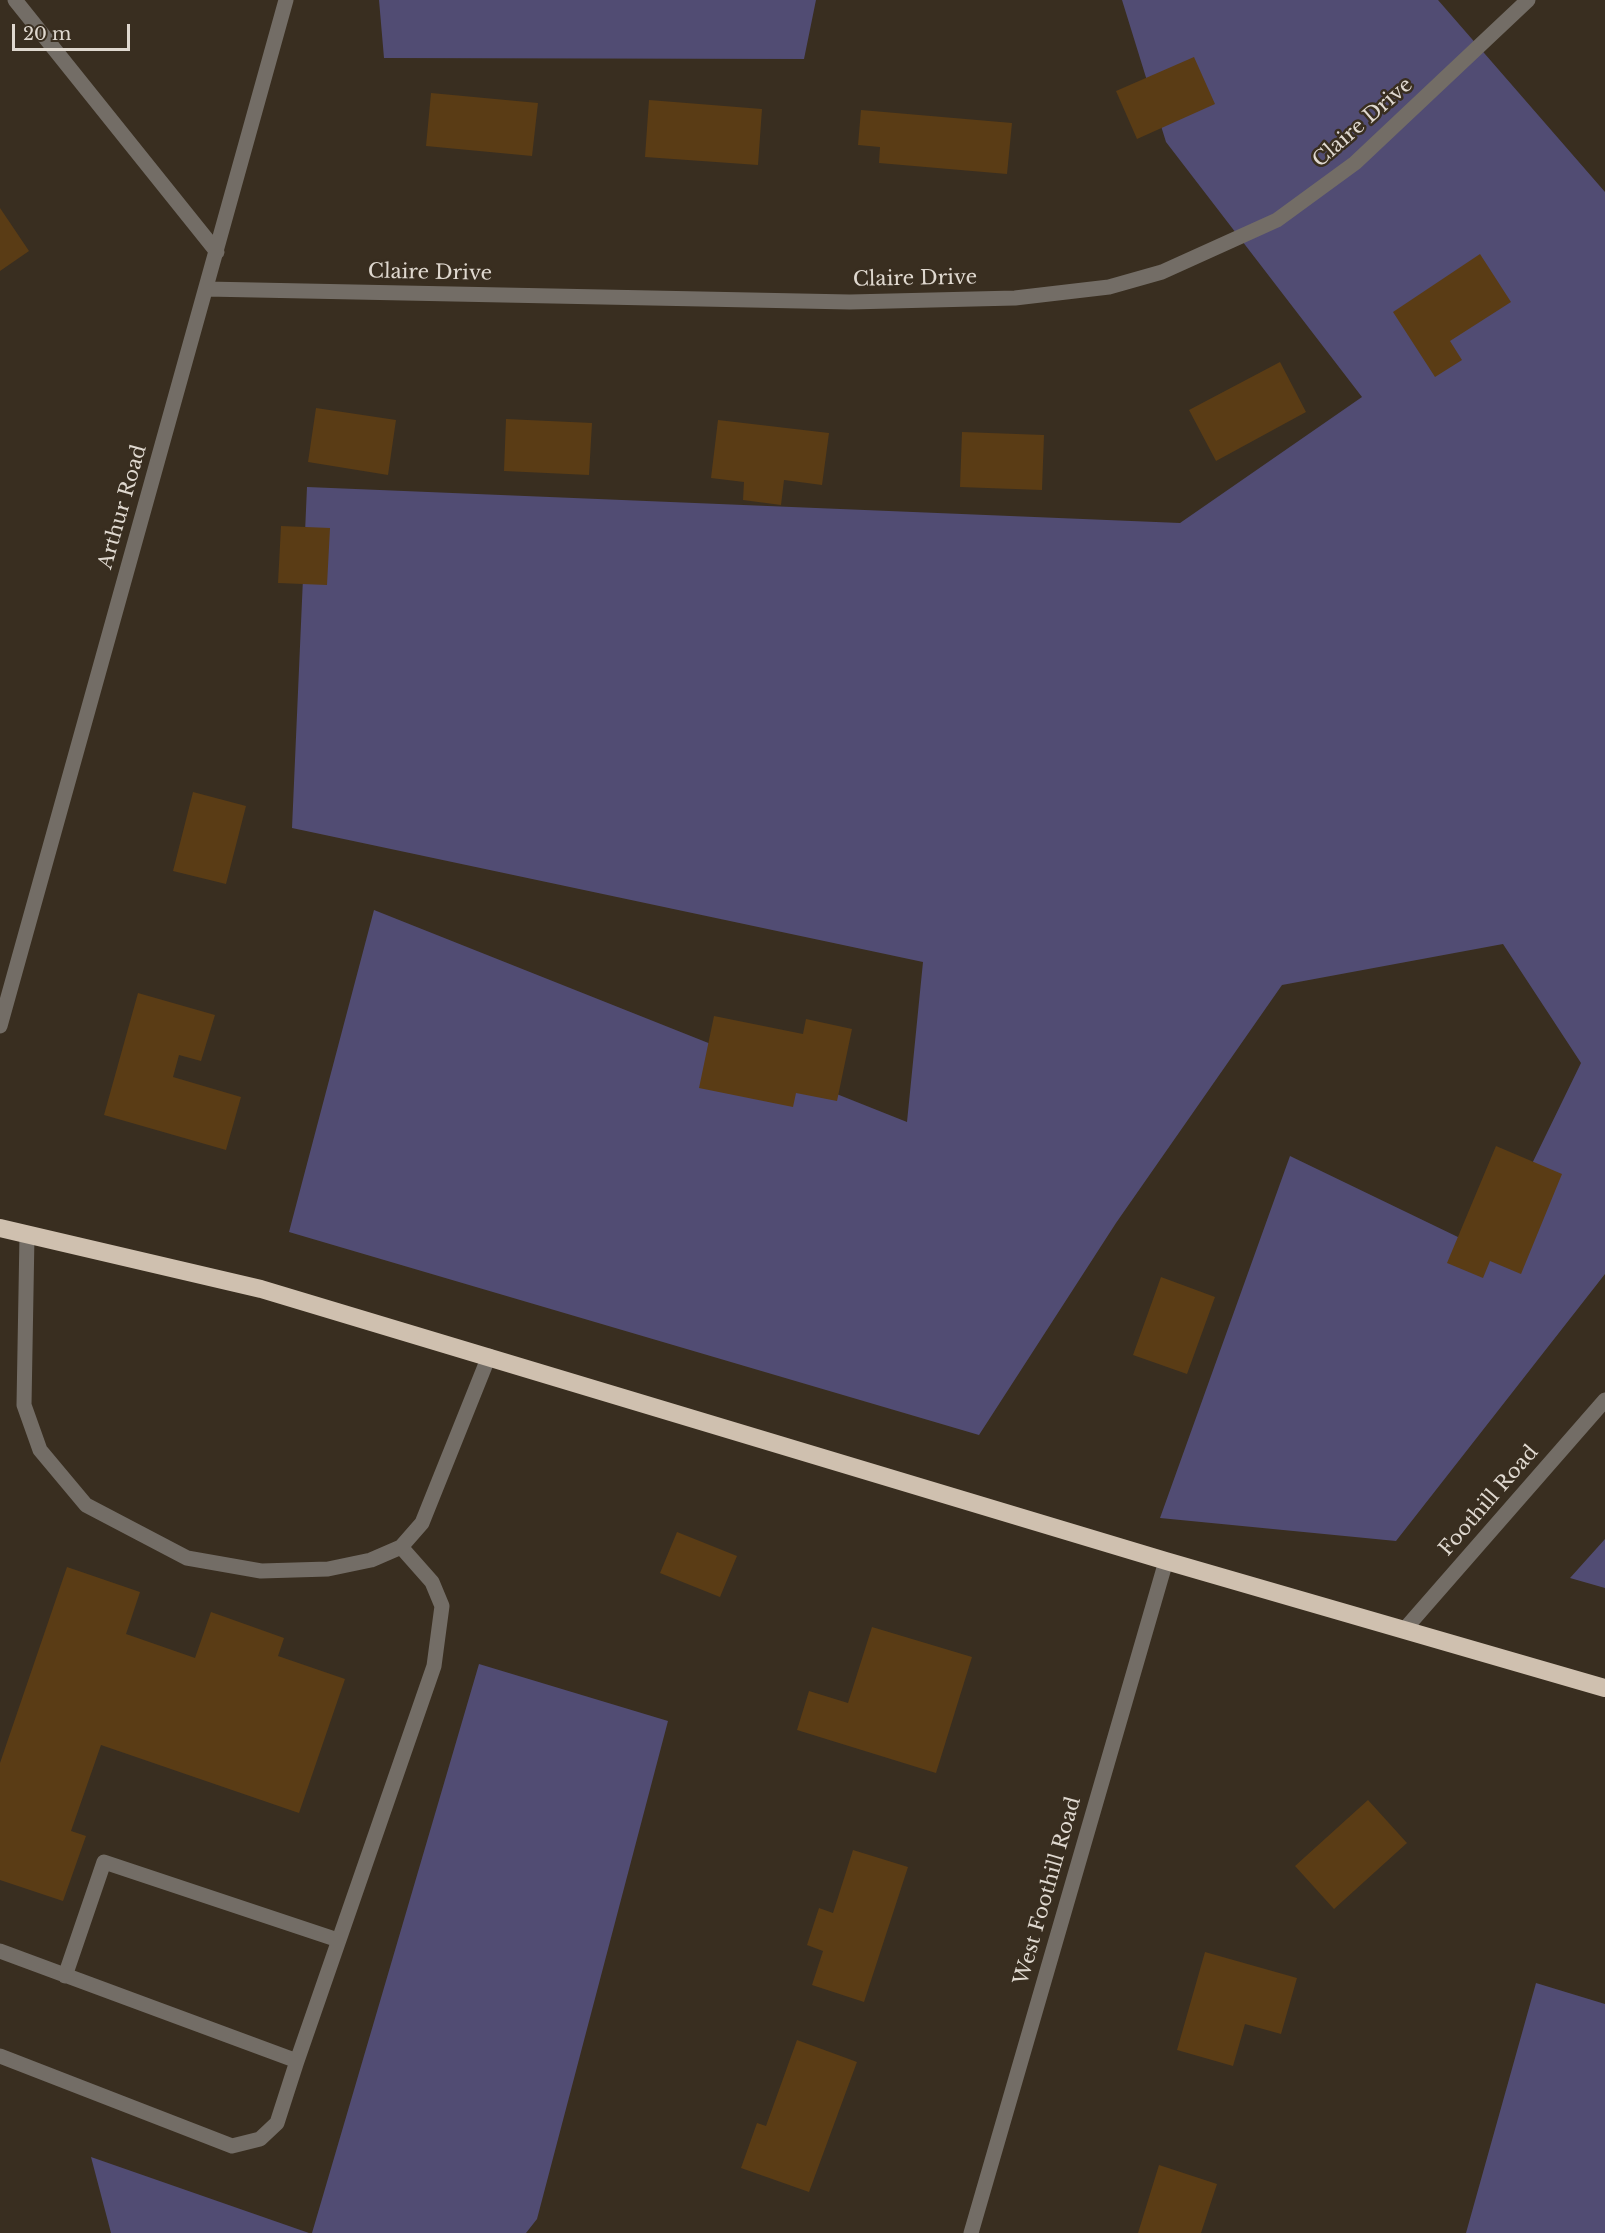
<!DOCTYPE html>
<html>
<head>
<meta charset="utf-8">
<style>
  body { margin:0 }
  #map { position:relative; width:1605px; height:2233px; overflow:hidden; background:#392e20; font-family:"Libre Baskerville",serif }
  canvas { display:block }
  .scale { position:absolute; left:12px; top:24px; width:118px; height:27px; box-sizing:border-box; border:3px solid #dfd8cf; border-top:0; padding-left:8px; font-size:18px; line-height:21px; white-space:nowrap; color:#dfd8cf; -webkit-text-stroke:4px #392e20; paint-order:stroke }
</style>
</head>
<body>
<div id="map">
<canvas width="1605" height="2233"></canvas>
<div class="scale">20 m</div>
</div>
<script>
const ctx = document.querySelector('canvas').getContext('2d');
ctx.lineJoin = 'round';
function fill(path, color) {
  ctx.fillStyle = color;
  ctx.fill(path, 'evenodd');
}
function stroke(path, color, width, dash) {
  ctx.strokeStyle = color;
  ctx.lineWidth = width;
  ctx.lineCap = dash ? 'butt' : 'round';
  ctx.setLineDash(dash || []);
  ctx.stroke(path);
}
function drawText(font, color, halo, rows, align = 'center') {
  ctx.font = font + ' "Libre Baskerville",serif';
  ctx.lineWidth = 5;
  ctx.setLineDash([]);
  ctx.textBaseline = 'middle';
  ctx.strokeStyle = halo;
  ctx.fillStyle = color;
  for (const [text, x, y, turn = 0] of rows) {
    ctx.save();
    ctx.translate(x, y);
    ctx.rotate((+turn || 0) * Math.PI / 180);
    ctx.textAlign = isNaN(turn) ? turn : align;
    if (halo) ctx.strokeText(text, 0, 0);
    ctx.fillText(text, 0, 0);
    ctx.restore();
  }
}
fill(new Path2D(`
  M379 0H816L804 59 384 58Z
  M1122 0H1438L1605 192V1274L1396 1541 1160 1518 1290 1156 1489 1252 1581 1063 1503 944 1282 985 1116 1223 979 1435 289 1232 374 910 907 1122 923 962 292 828 307 487 1180 523 1362 397 1166 142Z
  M1605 1539V1588L1570 1578Z
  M479 1664 668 1721 537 2219 526 2233H312Z
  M1536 1983 1605 2004V2233H1466Z
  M91 2157 309 2233H111Z`), '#514c73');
fill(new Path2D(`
  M1194 57 1215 104 1137 139 1116 91Z
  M431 93 538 103 532 156 426 146Z
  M649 100 762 109 758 165 645 157Z
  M861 110 1012 123 1007 174 879 163 880 147 858 145Z
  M0 208 29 251 0 271Z
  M1480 254 1511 302 1450 341 1462 360 1435 377 1393 312Z
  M1280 362 1306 412 1216 461 1189 410Z
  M316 408 396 420 388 475 308 462Z
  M506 419 592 423 589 475 504 471Z
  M718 420 829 433 822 485 784 480 781 505 743 500 744 482 711 478Z
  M962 432 1044 435 1042 490 960 487Z
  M281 526 330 528 327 585 278 583Z
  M193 792 246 806 226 884 173 871Z
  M138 993 215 1015 201 1061 179 1055 173 1077 241 1097 226 1150 104 1115Z
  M714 1016 803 1034 806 1019 852 1029 837 1101 796 1093 793 1107 699 1088Z
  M1496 1146 1562 1174 1521 1274 1490 1261 1483 1278 1447 1263Z
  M1161 1277 1215 1297 1187 1374 1133 1355Z
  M677 1532 737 1556 720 1597 660 1573Z
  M67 1567 140 1592 126 1634 195 1658 211 1612 284 1638 278 1656 345 1679 299 1813 101 1745 71 1831 86 1836 63 1901 0 1880V1763Z
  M872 1627 972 1657 936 1773 797 1730 809 1691 848 1703Z
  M1368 1800 1407 1843 1334 1909 1295 1866Z
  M853 1850 908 1867 864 2002 812 1985 823 1951 807 1945 819 1908 833 1913Z
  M1205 1952 1297 1978 1281 2034 1245 2024 1233 2066 1177 2050Z
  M797 2040 857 2062 809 2192 741 2168 757 2123 766 2126Z
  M1159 2165 1217 2184 1201 2233H1138Z`), '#5a3c15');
stroke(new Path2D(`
  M15 0 217 252
  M206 289 850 302 1015 298 1109 287 1162 272 1277 220 1355 163 1528 0
  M0 1026 286 0
  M27 1235 24 1405 40 1450 86 1505 187 1558 261 1571 328 1569 371 1560 401 1547 422 1523 489 1356
  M1404 1630 1605 1400
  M0 1951 297 2061 434 1666 442 1606 432 1582 401 1547
  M65 1976 104 1862 338 1940
  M0 2056 232 2146 260 2139 277 2123 297 2061
  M971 2233 1166 1561`), '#736d66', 15);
stroke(new Path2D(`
  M0 1228 261 1289 1166 1561 1605 1688`), '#cfc0af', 18);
drawText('20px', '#dfd8cf', '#392e20', [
  ["Claire Drive",1363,123,-41],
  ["Claire Drive",430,273,1],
  ["Claire Drive",915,279,-1],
  ["Arthur Road",123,507,-74],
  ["Foothill Road",1489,1501,-49],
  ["West Foothill Road",1048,1891,-74]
]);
</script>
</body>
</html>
